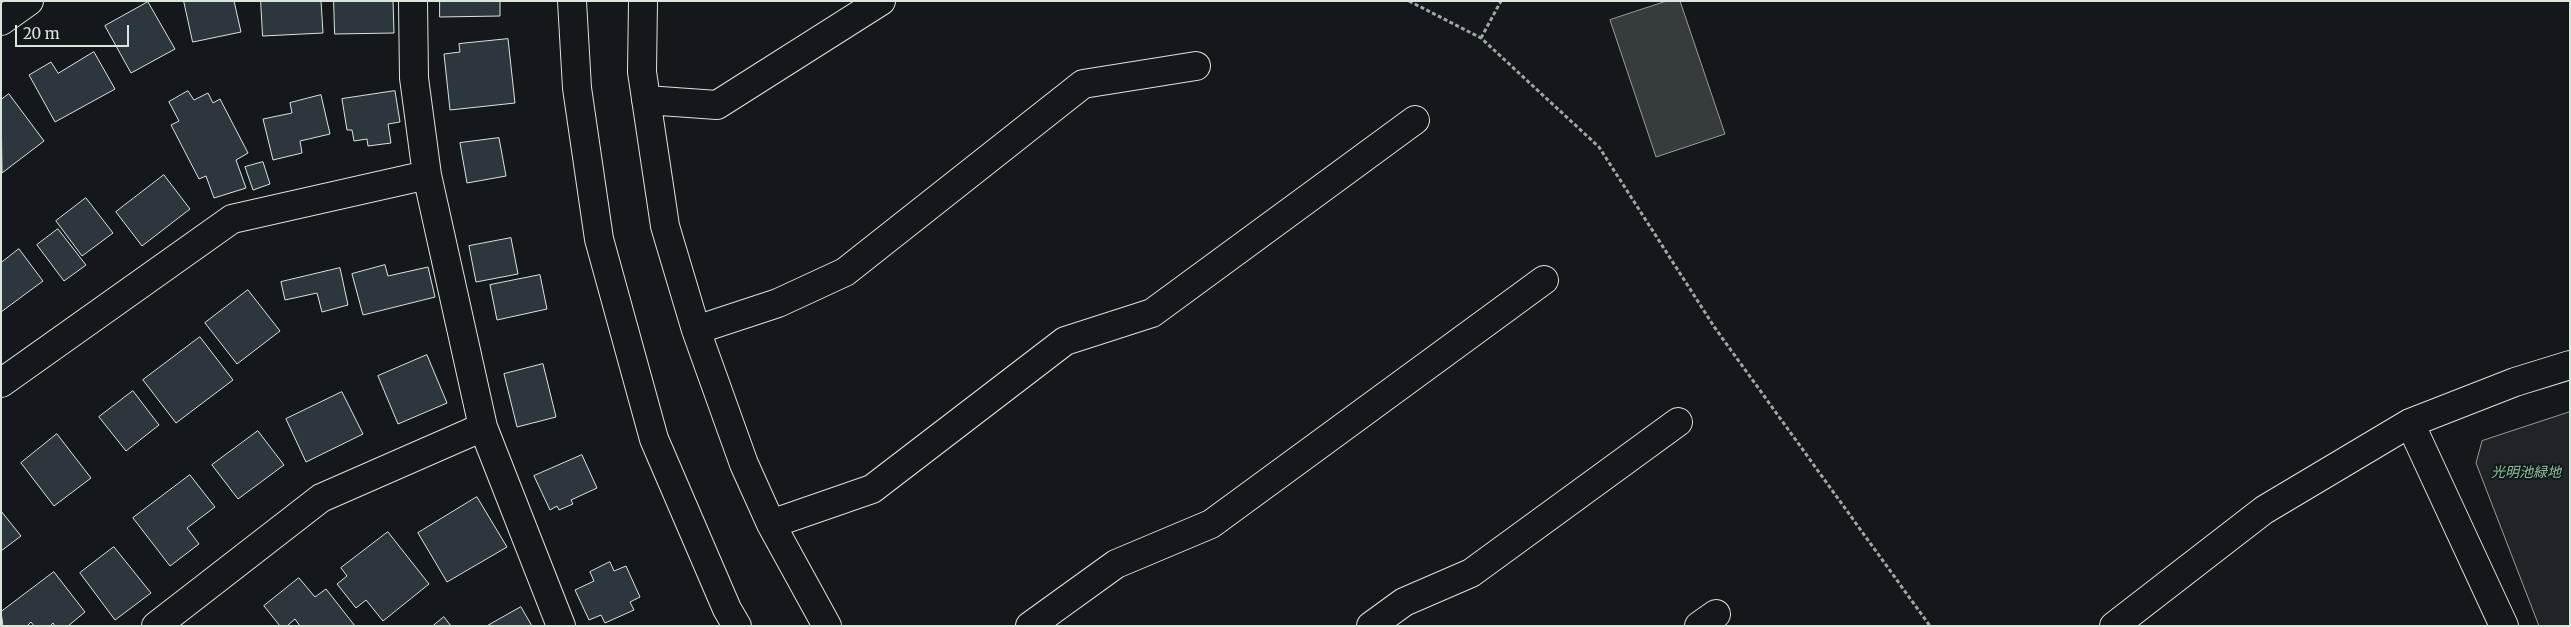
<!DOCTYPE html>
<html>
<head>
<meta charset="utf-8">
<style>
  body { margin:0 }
  #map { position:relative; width:2571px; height:627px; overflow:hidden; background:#14181c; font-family:Merriweather,serif }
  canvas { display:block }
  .frame { position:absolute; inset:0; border:2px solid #d8e6dc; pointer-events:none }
  .scale { position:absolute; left:15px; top:25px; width:114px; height:22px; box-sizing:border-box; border:2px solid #d8e6dc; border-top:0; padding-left:6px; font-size:15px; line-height:18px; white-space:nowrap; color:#d8e6dc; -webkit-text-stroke:4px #14181c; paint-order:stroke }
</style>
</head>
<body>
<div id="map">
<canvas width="2571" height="627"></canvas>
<div class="frame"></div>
<div class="scale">20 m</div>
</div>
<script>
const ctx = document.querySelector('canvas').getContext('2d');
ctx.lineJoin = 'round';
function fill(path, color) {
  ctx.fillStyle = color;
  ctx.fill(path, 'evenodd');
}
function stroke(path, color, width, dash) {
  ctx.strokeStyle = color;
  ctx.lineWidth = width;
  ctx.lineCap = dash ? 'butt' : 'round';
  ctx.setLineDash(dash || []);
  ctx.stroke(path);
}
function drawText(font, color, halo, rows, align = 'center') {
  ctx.font = font + ' Merriweather,"Noto Sans JP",serif';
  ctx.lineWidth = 4;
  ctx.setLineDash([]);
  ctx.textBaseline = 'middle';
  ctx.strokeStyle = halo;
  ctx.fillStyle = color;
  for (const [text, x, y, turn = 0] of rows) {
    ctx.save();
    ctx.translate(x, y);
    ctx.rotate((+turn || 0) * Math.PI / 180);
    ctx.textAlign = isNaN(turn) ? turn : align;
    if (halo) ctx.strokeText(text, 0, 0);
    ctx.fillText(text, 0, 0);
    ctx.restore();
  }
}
const green = new Path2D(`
  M2570 412V626H2539L2476 463 2482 441Z`);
fill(green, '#202428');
stroke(green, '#939e99', 1);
const water = new Path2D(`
  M1667 1H1680L1725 134 1656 157 1610 20Z`);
fill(water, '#363b3e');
stroke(water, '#939e99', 1);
const building = new Path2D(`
  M184 1H234L241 32 193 42Z
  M261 1H321L323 33 263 36Z
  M334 1H393L394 33 335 34Z
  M440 1H500V16L440 17Z
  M148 2 175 49 131 73 105 26Z
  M508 39 515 103 450 110 444 54 460 52 459 44Z
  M94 52 115 89 55 122 29 75 51 62 58 73Z
  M188 91 194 100 208 93 213 103 220 99 248 153 236 160 246 188 214 198 206 176 199 179 171 125 179 121 169 102Z
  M395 91 400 122 388 124 391 143 368 146 367 139 354 141 352 130H347L342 99Z
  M9 94 44 141 2 173 1 100Z
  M321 95 330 134 300 141 302 153 273 160 263 119 292 113 290 103Z
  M499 138 506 176 467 183 460 143Z
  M263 162 270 184 253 190 245 167Z
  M164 175 190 209 142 246 116 212Z
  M86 198 113 233 82 256 56 221Z
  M58 229 86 265 64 281 37 245Z
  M511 238 518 274 476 282 469 246Z
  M19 249 43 281 1 312V263Z
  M385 265 388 276 428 267 435 297 363 315 352 274Z
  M340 268 348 305 322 312 317 293 285 300 281 282Z
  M540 275 547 309 497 320 490 285Z
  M248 290 280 331 237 364 205 323Z
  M200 337 233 380 176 423 143 380Z
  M427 355 447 403 398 424 378 376Z
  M543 364 556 417 517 427 504 374Z
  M133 391 159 425 126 451 99 417Z
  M342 392 363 434 306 462 286 419Z
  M258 431 284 465 238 499 212 465Z
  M57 434 91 478 54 506 21 463Z
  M582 455 597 488 571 500 573 504 559 510 557 506 550 510 534 476Z
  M190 475 215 507 187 528 199 544 170 566 133 518Z
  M477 497 507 547 447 582 418 533Z
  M1 511 21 536 1 551Z
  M388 532 429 584 383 621 366 600 356 608 337 584 347 576 341 568Z
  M114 547 151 593 115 620 80 573Z
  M610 562 614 571 626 566 640 597 630 602 634 610 605 623 601 615 589 620 575 590 594 581 590 572Z
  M54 572 85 612 68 626H55L53 623 50 626H34L31 622 27 626H3L1 612Z
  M299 578 315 597 326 589 355 626H300L295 619 287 626H280L264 606Z
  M521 607 532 626H487Z
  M444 617 451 626H433Z`);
fill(building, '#2c363c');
stroke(building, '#d8e6dc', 1);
const minor = new Path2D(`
  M413 1 414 78 427 175 483 427 561 626
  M572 1 577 88 599 239 654 439 727 609 737 626
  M643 1 642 72 665 226 696 330 744 464 771 524 827 626
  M1 21 29 1
  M646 100 717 105 881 1
  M696 330 778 303 845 272 1083 84 1196 66
  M1 383 232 219 427 175
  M2410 423 2504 626
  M771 524 872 489 1065 341 1152 313 1415 120
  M156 626 321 498 483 427
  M1030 626 1116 564 1211 524 1544 280
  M1371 626 1404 602 1471 573 1678 422
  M1699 626 1716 614
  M2114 626 2264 510 2410 423 2515 382 2570 365`);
stroke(minor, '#d8e6dc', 30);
stroke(new Path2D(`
  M1409 1 1481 38 1599 147 1715 328 1930 626
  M1481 38 1501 1`), '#9da8a2', 3, [4, 2.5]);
stroke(minor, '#14181c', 28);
drawText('italic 14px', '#8ac095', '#14181c', [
  ["光明池緑地",2526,473]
]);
</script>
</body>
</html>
